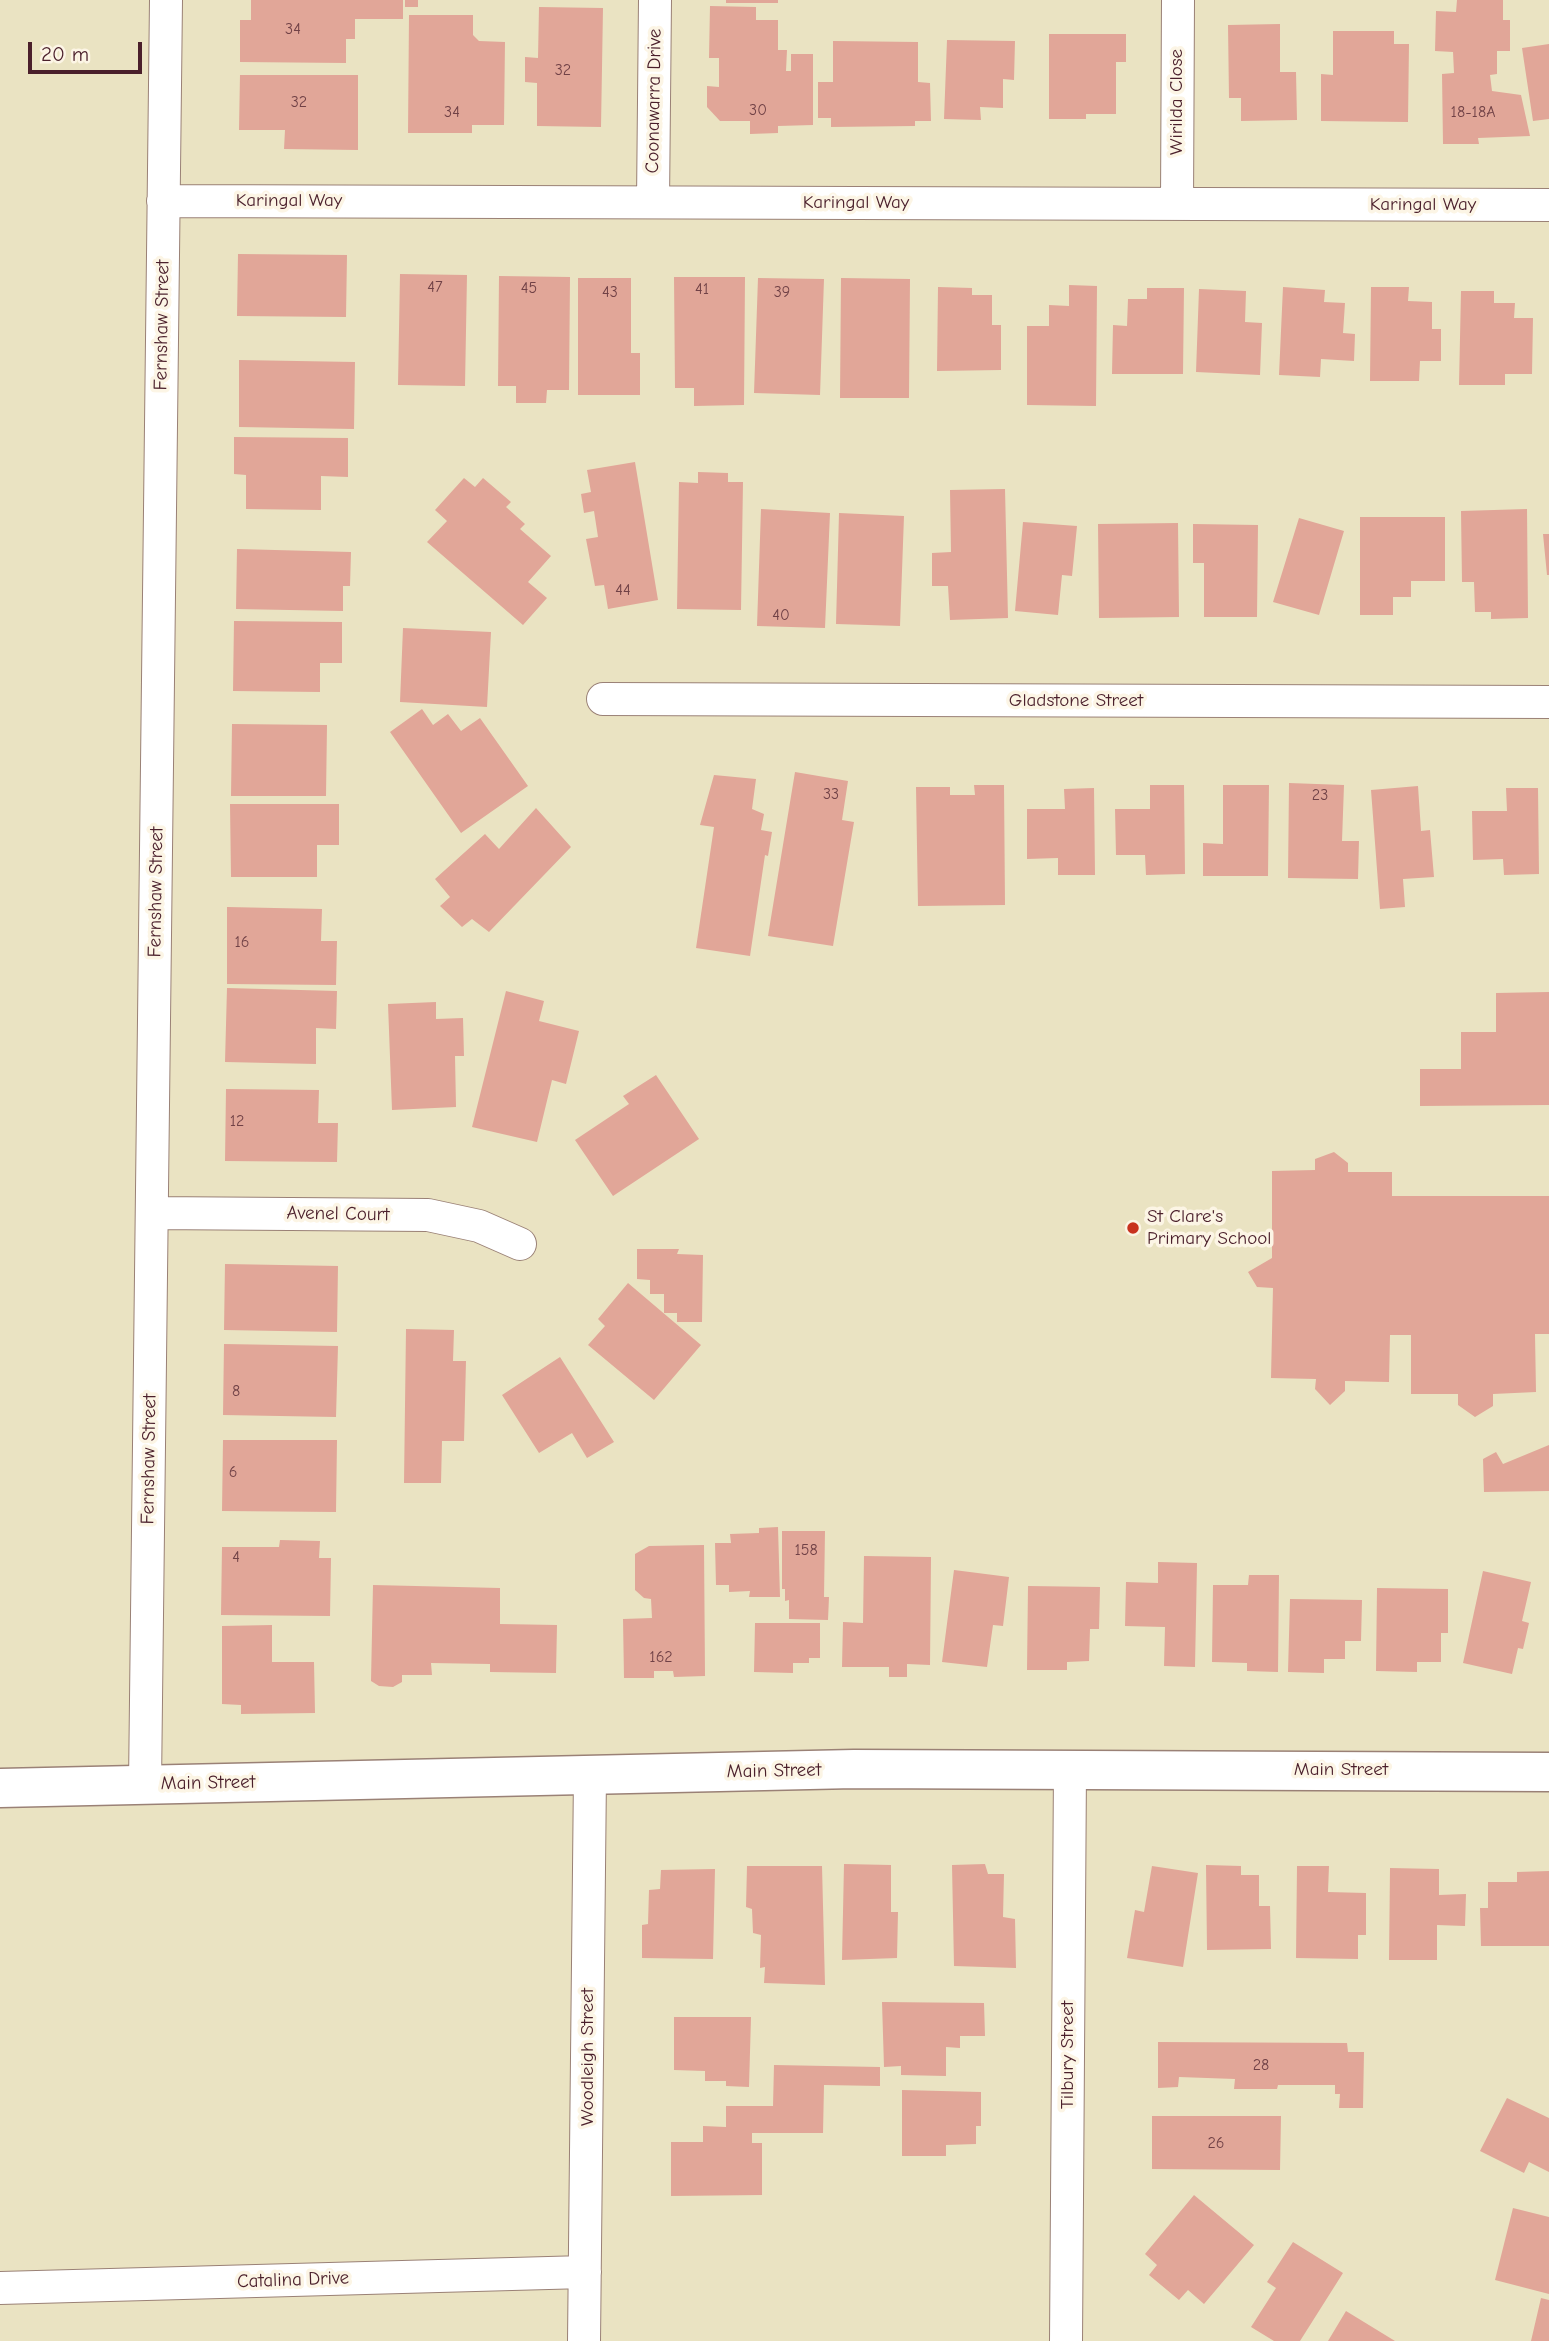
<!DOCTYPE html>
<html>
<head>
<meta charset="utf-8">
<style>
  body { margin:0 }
  #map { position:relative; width:1549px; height:2341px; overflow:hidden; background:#eae3c2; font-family:"Comic Neue",sans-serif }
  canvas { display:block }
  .scale { position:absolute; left:28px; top:42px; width:114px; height:32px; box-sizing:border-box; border:4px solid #4a1f2b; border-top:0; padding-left:9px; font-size:21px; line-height:24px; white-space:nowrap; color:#4a1f2b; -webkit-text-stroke:5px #fcf5e5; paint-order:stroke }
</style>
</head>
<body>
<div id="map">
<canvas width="1549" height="2341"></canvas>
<div class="scale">20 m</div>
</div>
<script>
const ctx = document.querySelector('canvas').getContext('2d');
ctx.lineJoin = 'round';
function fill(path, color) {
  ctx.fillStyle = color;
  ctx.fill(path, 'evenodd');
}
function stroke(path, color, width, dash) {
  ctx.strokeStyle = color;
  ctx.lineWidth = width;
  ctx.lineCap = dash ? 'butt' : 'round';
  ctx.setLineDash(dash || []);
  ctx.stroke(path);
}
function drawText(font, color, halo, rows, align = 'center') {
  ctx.font = font + ' "Comic Neue",sans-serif';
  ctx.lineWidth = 7;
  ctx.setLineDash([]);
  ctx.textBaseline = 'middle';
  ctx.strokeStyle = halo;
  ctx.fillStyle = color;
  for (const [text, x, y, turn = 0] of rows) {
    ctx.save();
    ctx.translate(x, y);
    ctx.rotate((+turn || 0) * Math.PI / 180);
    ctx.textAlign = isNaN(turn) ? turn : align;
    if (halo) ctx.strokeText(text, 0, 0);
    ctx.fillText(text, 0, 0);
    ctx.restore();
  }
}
fill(new Path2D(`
  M251 0H403V19H355V39H346V63L240 62V20H251Z
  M405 0H418V7H405Z
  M726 0H778V3H726Z
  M1457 0H1503V20H1510V51H1497V74L1490 75 1492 91 1521 95 1530 136 1478 138 1479 144H1443L1442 74 1454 73 1453 52 1435 51 1436 11 1456 12Z
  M710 6 756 7V20H778V50H787L786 71H791V54H813V125L778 126V133L750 134V121H720L707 107V86L719 87V58H709Z
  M539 7 603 8 601 127 537 126V83L525 82V57L538 58Z
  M409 15H473V35L479 41 505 42 504 125H472V133H408Z
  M1280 24V72H1296L1297 120 1241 121V98H1229L1228 25Z
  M1333 31H1394V44H1409L1408 122 1321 121V74L1333 75Z
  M1049 34H1126V62H1116V114H1086V119H1049Z
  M947 40 1015 41 1014 80 1003 79V108L980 107 981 120 944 119Z
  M833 41 918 42V82L930 83 931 121H915V126L831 127V118H818V82H833Z
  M1549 44V119L1533 121 1522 48Z
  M240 75H358V150L284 149 285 130H239Z
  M238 254 347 255 346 317 237 316Z
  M400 274 467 275 465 386 398 385Z
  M499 276 570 277 569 390H547L546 403H516V386H498Z
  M674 277H745L744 405 694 406V388H675Z
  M578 278H631V353H640V395H578Z
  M758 278 824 279 820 395 754 393Z
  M841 278 910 279 909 398H840Z
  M1069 285 1097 286 1096 406 1027 405V326H1049V305L1069 306Z
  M938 287 972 288V295H992V325H1001V370L937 371Z
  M1283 287 1325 290 1324 302 1345 303 1343 333 1355 334 1354 361 1321 359 1320 377 1279 375Z
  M1371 287H1409L1408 301 1432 302V329H1441V361H1420L1419 381H1370Z
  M1147 288H1184L1183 374H1112L1113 325 1127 326 1128 299H1147Z
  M1199 289 1246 291 1245 322 1262 323 1260 375 1196 372Z
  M1461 291H1494V303H1515L1514 318H1533L1532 374H1505V385H1459Z
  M239 360 355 362 354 429 239 427Z
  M234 437 348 438V477L321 476V510L246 509V475L234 474Z
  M635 462 658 600 608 609 604 585 595 586 586 539 598 537 594 511 584 513 581 494 591 492 587 470Z
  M698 472 728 473V482H743L741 610 677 609 679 482 698 483Z
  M464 478 475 487 483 478 511 502 506 507 525 524 520 529 551 556 528 582 547 598 523 625 427 542 447 521 435 510Z
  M1005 489 1008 618 950 620 948 586H932V553L951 552 950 490Z
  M761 509 830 513 825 628 757 626Z
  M1527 509 1528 618 1491 619V612H1475L1474 582H1462L1461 511Z
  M839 513 904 516 900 626 836 624Z
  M1360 517H1445V581H1411V597H1393V615H1360Z
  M1299 518 1344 531 1319 615 1273 602Z
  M1023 522 1077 526 1072 576 1062 575 1058 615 1015 611Z
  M1178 523 1179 617 1099 618 1098 524Z
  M1193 524 1258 525 1257 617H1204V563H1193Z
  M1543 534H1549V575H1547Z
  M237 549 351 552 350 586H343V611L236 609Z
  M234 621 342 622V663H320V692L233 691Z
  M403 628 491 632 487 707 400 702Z
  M422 709 433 725 448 714 461 731 480 718 528 786 461 833 390 732Z
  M232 724 327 725 326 796H231Z
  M795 772 848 781 842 820 854 822 833 946 768 936Z
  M714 775 756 779 752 809 764 814 761 830 772 832 768 856 765 855 750 956 696 948 714 827 700 825Z
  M1289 783 1344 785 1342 841H1359L1358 879 1288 878Z
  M974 785H1004L1005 905 918 906 916 787H950V795H975Z
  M1150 785H1184L1185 874 1146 875 1145 855H1116L1115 809H1150Z
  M1223 785H1269L1268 876H1203V843L1223 844Z
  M1418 786 1421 831 1430 830 1434 877 1403 879 1405 907 1380 909 1371 790Z
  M1094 788 1095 875H1058V858L1027 859V809H1065L1064 789Z
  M1506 788H1538L1539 874 1504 875 1503 859 1473 860 1472 811H1507Z
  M230 804H339V845H317V877H231Z
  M536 808 571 847 489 932 472 919 462 927 440 906 450 897 435 879 485 834 499 849Z
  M227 907 322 909 321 941H337L336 985 227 984Z
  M227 988 337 991 336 1029 316 1028V1064L225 1062Z
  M506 991 544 1001 539 1021 579 1031 566 1084 552 1080 537 1142 472 1127Z
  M1549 992V1105L1420 1106V1069H1461V1032H1496V993Z
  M436 1002V1019L463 1018 464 1056H455L456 1107 392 1110 388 1004Z
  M656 1075 699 1139 613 1196 575 1140 629 1104 623 1096Z
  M226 1089 319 1090 318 1123H338L337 1162 225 1161Z
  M1334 1152 1348 1163V1172H1392V1196H1549V1334H1535L1536 1392 1493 1394V1406L1475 1417 1458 1405V1394H1411V1335H1390L1389 1382 1345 1381V1391L1330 1405 1315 1389 1316 1379 1271 1378 1273 1288 1257 1287 1248 1272 1272 1258V1171L1315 1170V1159Z
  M637 1249H679L677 1254 703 1255 702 1322H677V1313H664V1294H650V1280L637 1279Z
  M225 1264 338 1266 337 1332 224 1330Z
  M628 1283 701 1345 654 1400 588 1345 605 1326 598 1319Z
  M406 1329 454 1330 453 1361H466L464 1441H442L441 1483H404Z
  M224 1344 338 1346 336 1417 223 1415Z
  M560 1357 614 1442 587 1458 572 1433 539 1453 502 1395Z
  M223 1440H337L336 1512 222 1511Z
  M1549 1445V1491L1484 1492 1483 1459 1496 1452 1503 1464Z
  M778 1527 780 1597H749L750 1591 729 1592V1585H716L715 1543H731L730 1534 759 1533V1528Z
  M782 1531H825L824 1597H829L828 1620 789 1619V1600L785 1601V1589H782Z
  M280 1540 320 1541 319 1558H331L330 1616 221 1615 222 1547H279Z
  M704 1545 705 1676 674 1677 673 1671H654V1678H624L623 1619 652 1618 651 1599 644 1598 635 1590V1554L649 1546Z
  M864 1556 931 1557 930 1665 907 1664V1677H889V1667H842L843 1622 863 1623Z
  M1158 1562 1197 1563 1195 1667 1164 1666 1165 1627 1125 1626 1126 1582 1158 1583Z
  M954 1570 1009 1577 1003 1626 993 1625 987 1667 942 1662Z
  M1483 1571 1531 1582 1522 1621 1529 1623 1523 1649 1518 1648 1512 1674 1463 1663Z
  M1249 1575H1279L1278 1672 1247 1671V1663L1212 1662 1213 1585H1248Z
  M373 1585 500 1588V1624L557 1625 556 1673 490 1672V1664L431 1663 432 1675H402V1682L393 1687 379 1686 371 1681Z
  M1028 1586 1100 1587 1099 1629H1090L1089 1661 1067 1662V1670H1027Z
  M1377 1588 1448 1589V1633H1441V1662H1417V1672L1376 1671Z
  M1290 1599 1362 1600 1361 1641H1345V1659H1324V1673L1288 1672Z
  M755 1623H820V1658H809V1663H793V1673L754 1672Z
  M272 1625V1662H314L315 1713 241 1714V1705L222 1704V1626Z
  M844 1864 891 1865V1912H898L897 1958 842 1960Z
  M985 1864 988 1874H1004L1003 1917 1015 1919 1016 1968 954 1966 952 1865Z
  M1206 1865 1241 1866V1875H1259V1906H1270L1271 1949 1207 1950Z
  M747 1866H822L825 1985 764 1983 765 1967 760 1968 761 1935 753 1933 752 1909 746 1907Z
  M1152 1866 1198 1873 1183 1967 1127 1958 1135 1910 1144 1912Z
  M1297 1866H1329L1328 1892 1366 1893V1935H1358V1959L1296 1958Z
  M1390 1868 1439 1869V1895L1466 1894 1465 1926 1437 1925V1960H1389Z
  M715 1869 713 1959 642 1958V1925L648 1924 649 1890 660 1889 661 1870Z
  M1549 1871V1946H1481L1480 1908H1488V1882H1517V1872Z
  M882 2002 984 2003 985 2036H960V2048L946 2047V2076L901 2075V2066L884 2067Z
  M674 2017H751L749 2087 726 2086V2081H705V2071L674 2070Z
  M1158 2042 1347 2043 1348 2052H1364L1363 2108H1339L1340 2094H1335V2085H1278L1277 2089H1234L1235 2079 1179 2077 1178 2087 1158 2088Z
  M774 2065 880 2067V2086L824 2085 823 2133H752V2143H762V2195L671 2196V2142H703V2126L726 2127V2106H773Z
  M902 2090 981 2092V2126H976V2144L946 2145V2156H902Z
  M1507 2098 1549 2118V2172L1529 2162 1524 2173 1480 2151Z
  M1152 2116H1281L1280 2170 1152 2169Z
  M1194 2195 1254 2245 1204 2304 1188 2290 1179 2300 1149 2275 1157 2265 1145 2254Z
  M1513 2208 1549 2217V2294L1495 2280Z
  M1293 2242 1343 2273 1300 2341H1274L1251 2327 1276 2288 1267 2282Z
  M1541 2298 1549 2300V2341H1531Z
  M1346 2311 1395 2341H1328Z`), '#e1a698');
const minor = new Path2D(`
  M163 201 1549 205
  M653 202 655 0
  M1177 204 1178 0
  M603 699 1549 702
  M152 1213 428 1215 479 1226 520 1244
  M145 1784 166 0
  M0 2288 585 2272
  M584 2341 590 1774
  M1066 2341 1070 1769`);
const tertiary = new Path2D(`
  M0 1788 854 1769 1549 1772`);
stroke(minor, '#9a8176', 34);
stroke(tertiary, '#9a8176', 41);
stroke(minor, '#fff', 32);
stroke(tertiary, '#fff', 38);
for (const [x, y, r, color] of [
  [1133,1228,7,"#c8321e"]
]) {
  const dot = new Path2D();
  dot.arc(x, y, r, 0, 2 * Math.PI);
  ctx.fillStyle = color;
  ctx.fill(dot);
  stroke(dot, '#fcf5e5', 2.5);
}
drawText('16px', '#704146', null, [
  ["34",293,29],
  ["32",563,70],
  ["32",299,102],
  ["30",758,110],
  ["34",452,112],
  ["18-18A",1473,112],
  ["47",435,287],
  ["45",529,288],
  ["41",702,289],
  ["43",610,292],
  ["39",782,292],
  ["44",623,590],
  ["40",781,615],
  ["33",831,794],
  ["23",1320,795],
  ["16",242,942],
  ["12",237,1121],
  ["8",236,1391],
  ["6",233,1472],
  ["158",806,1550],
  ["4",236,1557],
  ["162",661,1657],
  ["28",1261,2065],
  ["26",1216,2143]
]);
drawText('19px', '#4a1f2b', '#fcf5e5', [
  ["Coonawarra Drive",654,101,-89],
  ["Wirilda Close",1177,102,-90],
  ["Karingal Way",289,201],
  ["Karingal Way",856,203],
  ["Karingal Way",1423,205],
  ["Fernshaw Street",162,325,-89],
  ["Gladstone Street",1076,701],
  ["Fernshaw Street",156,892,-89],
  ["Avenel Court",338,1214,1],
  ["Fernshaw Street",149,1459,-89],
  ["Main Street",1341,1770],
  ["Main Street",774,1771,-1],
  ["Main Street",208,1783,-1],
  ["Tilbury Street",1068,2055,-90],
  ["Woodleigh Street",588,2057,-90],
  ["Catalina Drive",293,2280,-2]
]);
drawText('19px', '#4a1f2b', '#fcf5e5', [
  ["St Clare's",1147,1217],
  ["Primary School",1147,1239]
], 'left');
</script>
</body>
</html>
